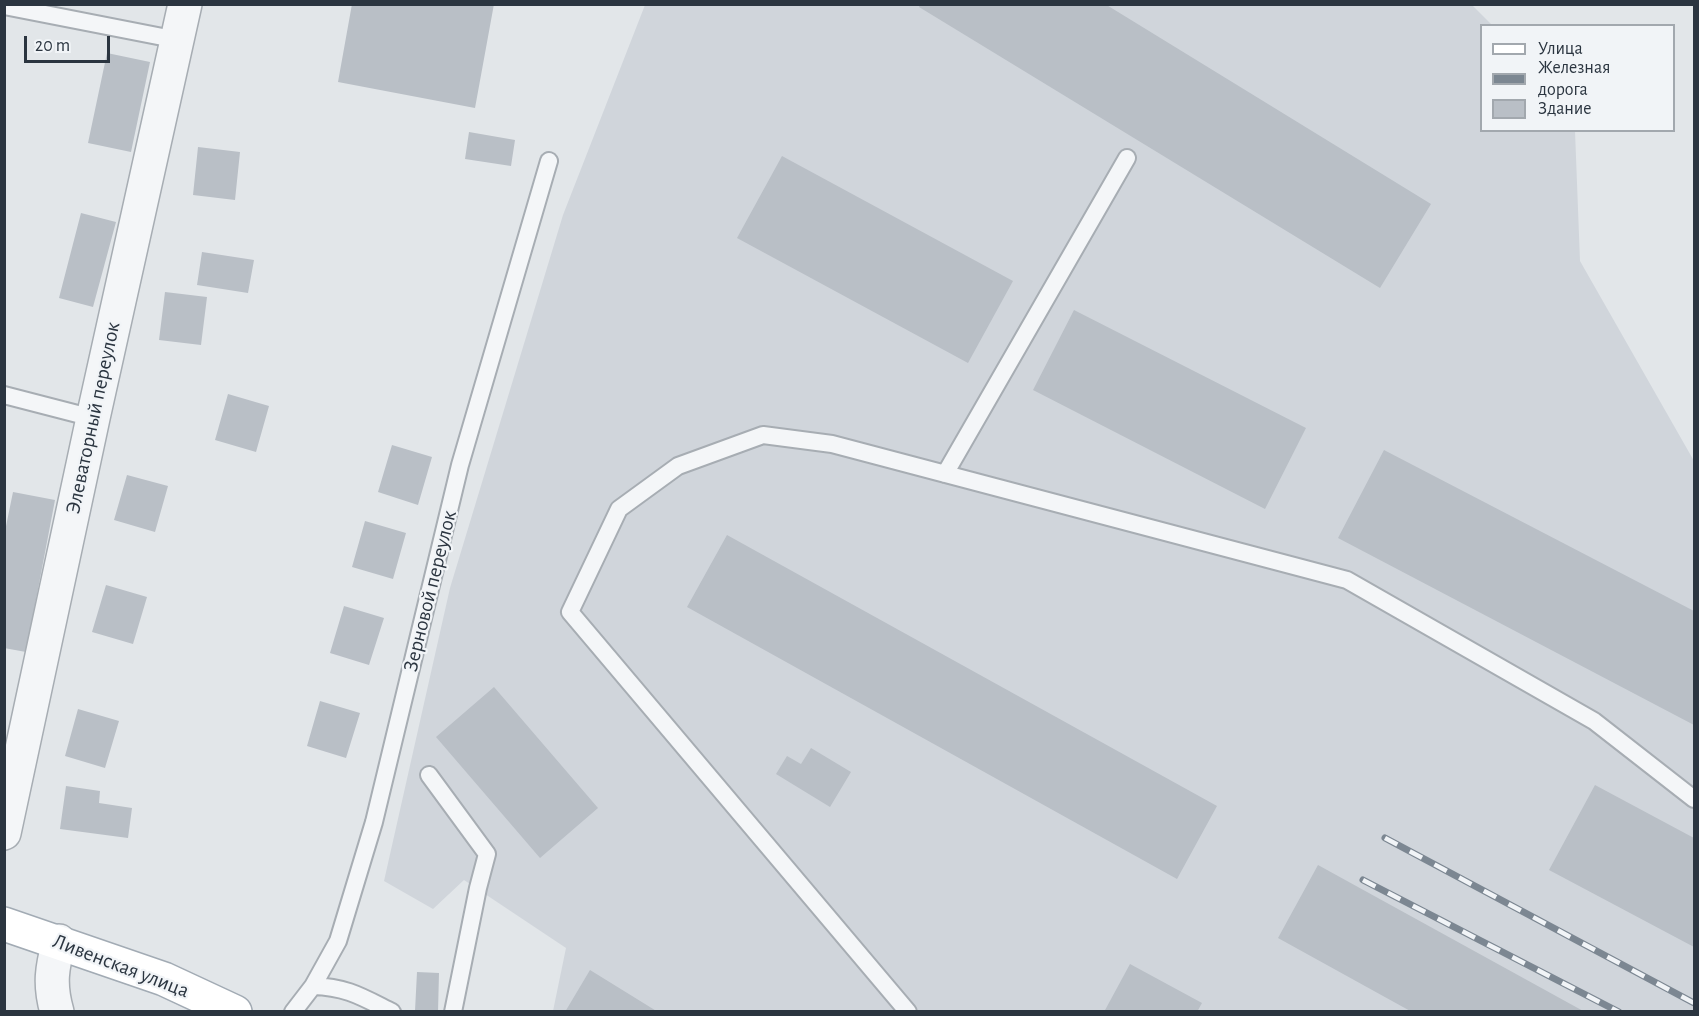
<!DOCTYPE html>
<html>
<head>
<meta charset="utf-8">
<style>
  body { margin:0 }
  #map { position:relative; width:1699px; height:1016px; overflow:hidden; background:#e2e6e9; font-family:"Alegreya Sans",sans-serif }
  canvas { display:block }
  .frame { position:absolute; inset:0; border:6px solid #2b3540; pointer-events:none }
  .legend { position:absolute; left:1480px; top:24px; width:195px; height:108px; box-sizing:border-box; background:#f1f4f7; border:2px solid #a2a8ae; margin:0; padding:8px 10px; list-style:none; font-size:18px; color:#2b3540 }
  .legend li { display:flex; align-items:center; gap:12px; height:30px }
  .legend b { width:30px; border:2px solid #a2a8ae }
  .scale { position:absolute; left:24px; top:36px; width:86px; height:27px; box-sizing:border-box; border:3px solid #2b3540; border-top:0; padding-left:8px; font-size:18px; line-height:21px; white-space:nowrap; color:#2b3540; -webkit-text-stroke:4px #f1f4f7; paint-order:stroke }
</style>
</head>
<body>
<div id="map">
<canvas width="1699" height="1016"></canvas>
<div class="frame"></div>
<ul class="legend">
<li><b style="height:8px;background:#fff"></b>Улица</li>
<li><b style="height:8px;background:#7c8792"></b>Железная дорога</li>
<li><b style="height:16px;background:#b9bfc6"></b>Здание</li>
</ul>
<div class="scale">20 m</div>
</div>
<script>
const ctx = document.querySelector('canvas').getContext('2d');
ctx.lineJoin = 'round';
function fill(path, color) {
  ctx.fillStyle = color;
  ctx.fill(path, 'evenodd');
}
function stroke(path, color, width, dash) {
  ctx.strokeStyle = color;
  ctx.lineWidth = width;
  ctx.lineCap = dash ? 'butt' : 'round';
  ctx.setLineDash(dash || []);
  ctx.stroke(path);
}
function drawText(font, color, halo, rows, align = 'center') {
  ctx.font = font + ' "Alegreya Sans",sans-serif';
  ctx.lineWidth = 4.5;
  ctx.setLineDash([]);
  ctx.textBaseline = 'middle';
  ctx.strokeStyle = halo;
  ctx.fillStyle = color;
  for (const [text, x, y, turn = 0] of rows) {
    ctx.save();
    ctx.translate(x, y);
    ctx.rotate((+turn || 0) * Math.PI / 180);
    ctx.textAlign = isNaN(turn) ? turn : align;
    if (halo) ctx.strokeText(text, 0, 0);
    ctx.fillText(text, 0, 0);
    ctx.restore();
  }
}
fill(new Path2D(`
  M645 5H1472L1492 25 1482 26V130L1575 131 1580 261 1694 461V1011H553L566 948 464 880 433 909 384 881 450 588 563 215Z`), '#d0d5db');
fill(new Path2D(`
  M352 4H494L475 108 338 82Z
  M920 4H1105L1431 204 1380 288 919 7Z
  M107 53 150 62 131 152 88 143Z
  M469 132 515 140 511 166 465 159Z
  M198 147 240 152 235 200 193 195Z
  M782 156 1013 281 968 363 737 238Z
  M81 213 116 222 93 307 59 298Z
  M202 252 254 260 248 293 197 285Z
  M165 292 207 297 201 345 159 340Z
  M1074 310 1306 428 1265 509 1033 390Z
  M228 394 269 406 256 452 215 440Z
  M392 445 432 457 418 505 378 492Z
  M1384 450 1694 611V725L1338 538Z
  M127 475 168 486 155 532 114 520Z
  M13 492 55 500 26 652 4 648V536Z
  M365 521 406 533 393 579 352 567Z
  M727 535 1217 806 1177 879 687 607Z
  M106 585 147 597 133 644 92 632Z
  M344 606 384 618 369 665 330 653Z
  M494 687 598 808 540 858 436 737Z
  M320 701 360 713 346 758 307 746Z
  M78 709 119 721 105 768 65 756Z
  M811 748 851 772 830 807 776 774 787 756 801 764Z
  M1595 785 1694 838V947L1549 870Z
  M66 786 100 791 99 803 132 808 128 838 60 829Z
  M1318 865 1585 1012H1412L1278 938Z
  M1130 964 1202 1003 1197 1012H1104Z
  M590 970 658 1012H565Z
  M417 972 439 973 438 1012 415 1011Z`), '#b9bfc6');
const service = new Path2D(`
  M4 6 178 40
  M4 395 93 418
  M945 474 1127 158
  M429 775 487 854 478 888 453 1012
  M313 986C347 987 362 997 392 1012
  M293 1012 313 986 338 941 374 822 460 465 549 161
  M908 1012 570 612 619 509 678 466 763 435 832 444 1347 580 1594 721 1694 799`);
const minor = new Path2D(`
  M4 833 93 418 185 4
  M57 1012C49 984 52 968 59 941`);
const primary = new Path2D(`
  M4 924 164 979 235 1012`);
stroke(service, '#a7adb3', 20);
stroke(minor, '#a7adb3', 36);
stroke(primary, '#a2abb4', 36);
stroke(service, '#f4f6f8', 16);
stroke(minor, '#f4f6f8', 33);
stroke(primary, '#fff', 33);
const rail = new Path2D(`
  M1385 838 1694 1003
  M1363 880 1619 1012`);
stroke(rail, '#7c8792', 7);
stroke(rail, '#f1f4f7', 4.5, [14]);
drawText('21px', '#2b3540', '#f1f4f7', [
  ["Элеваторный переулок",93,418,-78],
  ["Зерновой переулок",430,591,-76],
  ["Ливенская улица",121,966,21]
]);
</script>
</body>
</html>
